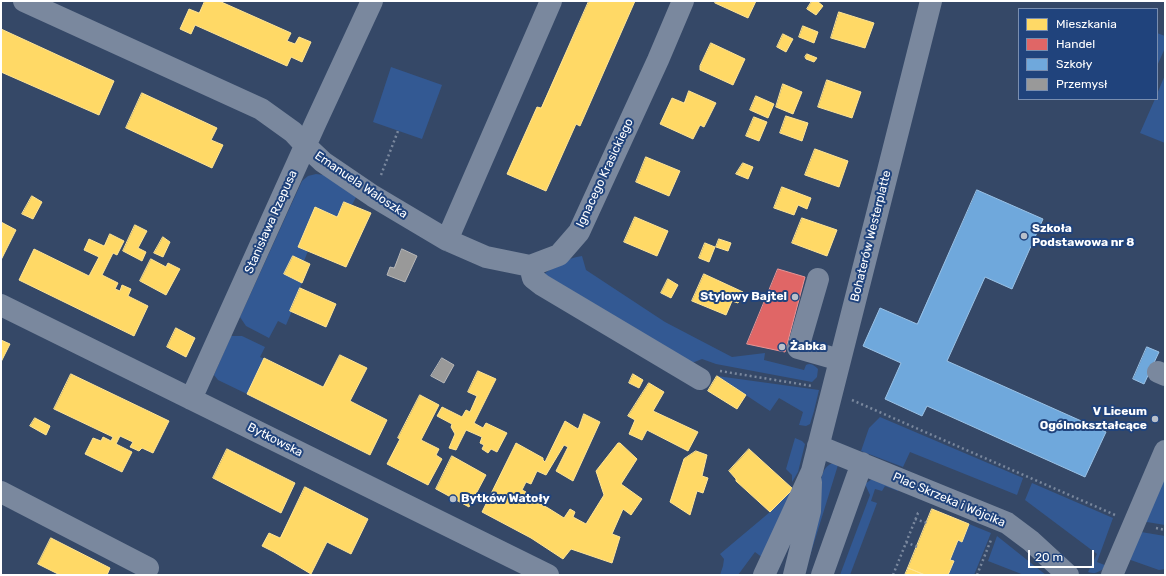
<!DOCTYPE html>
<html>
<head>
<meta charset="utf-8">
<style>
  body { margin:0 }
  #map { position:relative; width:1166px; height:576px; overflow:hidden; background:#354867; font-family:Rubik,sans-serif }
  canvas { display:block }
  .frame { position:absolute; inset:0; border:2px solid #fff; pointer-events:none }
  .legend { position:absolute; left:1018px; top:8px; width:140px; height:92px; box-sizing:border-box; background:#20437c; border:1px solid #798eb0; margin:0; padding:5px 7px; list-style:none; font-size:12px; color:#fff }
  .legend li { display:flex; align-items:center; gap:8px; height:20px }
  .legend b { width:20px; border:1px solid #798eb0 }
  .scale { position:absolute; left:1028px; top:550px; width:66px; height:18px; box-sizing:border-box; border:2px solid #fff; border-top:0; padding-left:5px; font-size:12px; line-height:14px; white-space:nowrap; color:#fff; -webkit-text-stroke:3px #20437c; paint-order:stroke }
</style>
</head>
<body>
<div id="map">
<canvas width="1166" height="576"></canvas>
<div class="frame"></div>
<ul class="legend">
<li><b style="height:11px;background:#ffd966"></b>Mieszkania</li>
<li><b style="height:11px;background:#e06666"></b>Handel</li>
<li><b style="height:11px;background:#6fa8dc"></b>Szkoły</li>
<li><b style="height:11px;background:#999"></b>Przemysł</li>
</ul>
<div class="scale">20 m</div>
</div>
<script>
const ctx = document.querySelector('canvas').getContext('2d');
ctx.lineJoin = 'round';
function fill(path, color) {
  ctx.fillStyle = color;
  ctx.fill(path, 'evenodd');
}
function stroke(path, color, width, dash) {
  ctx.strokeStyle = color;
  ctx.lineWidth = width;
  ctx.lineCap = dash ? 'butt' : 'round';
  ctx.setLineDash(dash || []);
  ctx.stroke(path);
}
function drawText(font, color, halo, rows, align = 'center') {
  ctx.font = font + ' Rubik,sans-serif';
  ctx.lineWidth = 4;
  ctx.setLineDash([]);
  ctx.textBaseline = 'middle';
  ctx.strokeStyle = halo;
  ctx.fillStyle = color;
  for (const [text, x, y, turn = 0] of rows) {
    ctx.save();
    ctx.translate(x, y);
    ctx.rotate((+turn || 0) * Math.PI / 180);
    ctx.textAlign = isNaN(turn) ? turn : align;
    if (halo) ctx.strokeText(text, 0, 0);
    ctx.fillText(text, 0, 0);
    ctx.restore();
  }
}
fill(new Path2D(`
  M1157 33 1165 36V48L1157 66Z
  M391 67 442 85 422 139 373 122Z
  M1165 75V143L1140 133 1155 99H1157V94Z
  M316 174 324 175 356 197 352 205 344 202 337 217 315 208 298 247 308 251 304 261 293 256 284 274 302 283 290 310 292 311 286 325 278 321 269 338 246 326 240 317 302 181 308 176Z
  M582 256 586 270 665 322 732 357 765 353 764 360 804 370 806 365C811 362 815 366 818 369L817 377 812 382 716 364 702 359 692 363 544 274C556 265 567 258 582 256Z
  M231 336H242L265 347 260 357 264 359 247 394 218 380 214 375Z
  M717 376 819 390 814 411 810 424 806 426 799 425 803 412 779 398 770 411Z
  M880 417 1023 478 1017 495 910 452 903 467 861 451 869 428Z
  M795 438 802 441 805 444 798 472 792 482V475L786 469Z
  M833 463 838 465 804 575 820 484C822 476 823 466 833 463Z
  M1165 467V525L1141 521Z
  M872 479 898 489V491L885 486 882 491 875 489 871 501 877 503 850 575H840L870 495 865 484Z
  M1032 483 1113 518 1097 562 1107 566C1100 571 1096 575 1088 572L1097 554 1025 500Z
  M793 489 763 558 755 552 738 575H720L723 566 724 559 720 554 770 512Z
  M969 524 991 533 974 575H948L954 561 950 560 958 540 962 542Z
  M1135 531 1165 536V569L1159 570 1125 558Z
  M997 536 1046 575H1024L988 561Z`), '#335993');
const homes = new Path2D(`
  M205 1H219L291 33 287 41 295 44 299 37 311 42 302 62 291 57 287 66 195 25 191 34 180 29 189 9 199 13Z
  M589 1H635L580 126 576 124 546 191 507 174 537 107 541 108Z
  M716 1H756L748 18 715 3Z
  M812 1H817L823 6 816 15 807 9Z
  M839 12 874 23 865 48 831 38Z
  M803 26 818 32 814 43 799 37Z
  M1 29 114 81 99 115 1 72Z
  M783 34 793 39 786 52 777 47Z
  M711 43 745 59 733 85 700 70V66Z
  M807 54 817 58 814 62 806 59 805 57Z
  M827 80 861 92 852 118 818 107Z
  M783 84 802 92 793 114 776 107Z
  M689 91 716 103 704 127 700 125 693 139 660 124 672 98 684 103Z
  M142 93 217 128 211 140 223 145 212 168 126 128Z
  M756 96 774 104 768 118 750 110Z
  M786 116 808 123 802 141 780 133Z
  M754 117 767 122 759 141 746 136Z
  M815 149 848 161 839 187 805 175Z
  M646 157 680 171 669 196 636 182Z
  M743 163 753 167 748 179 736 174Z
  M782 187 811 198 807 209 798 205 794 215 774 208Z
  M32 196 42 202 33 219 22 214Z
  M344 202 371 213 346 267 298 247 315 207 337 217Z
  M635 217 668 231 657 256 624 242Z
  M802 218 837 230 827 256 792 243Z
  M1 222 16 230 1 260Z
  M135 225 147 231 138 248 146 252 142 261 123 251Z
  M110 234 124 241 117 255 113 253 102 275 118 283 115 289 120 291 122 285 131 289 128 296 148 306 134 336 19 280 34 249 89 276 99 257 84 250 89 239 104 246Z
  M163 237 170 242 163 257 154 253Z
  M719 239 731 243 728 251 716 247Z
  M705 243 715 247 709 262 699 258Z
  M293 256 310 264 302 283 284 274Z
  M151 259 166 267 168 263 180 269 166 295 140 281Z
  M704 274 743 292 738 303 732 301 726 315 692 301Z
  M668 279 678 285 671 298 661 293Z
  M300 288 336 304 326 327 290 311Z
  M176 328 195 338 186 357 167 347Z
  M1 340 10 344 1 362Z
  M340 355 367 368 350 401 387 420 370 455 247 394 264 358 323 387Z
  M478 371 496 379 474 423 483 428 486 423 507 433 497 452 491 449 488 453 482 449 484 445 480 443 482 437 466 430 456 450 449 448 455 434 451 427 452 424 437 416 442 407 462 417 466 410 470 412 477 396 468 392Z
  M71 374 169 421 153 453 142 448 139 451 130 447 133 442 120 436 116 444 132 452 122 472 85 454 93 438 101 441 103 437 111 441 113 437 54 409Z
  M633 374 643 380 639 388 629 383Z
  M717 376 746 395 737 409 708 391Z
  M649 383 664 392 653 411 698 432 688 451 647 430 642 440 629 434 635 420 628 416Z
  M420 395 439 405 421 440 439 449 436 455 442 459 428 485 387 464 400 439 398 438Z
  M584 414 600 422 573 481 556 471 568 447 564 445 546 475 537 471 531 484 526 482 522 490 526 492 525 496 548 508 564 518 570 509 575 512 573 517 586 524 604 495 596 471 618 443H620L637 459 621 484 642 499 631 515 623 509 612 534 620 537 612 563 571 549 563 559 531 538 482 512 516 443 543 458V460L545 462 565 421 578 429Z
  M35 418 50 426 46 435 30 426Z
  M227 449 295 483 281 513 213 478Z
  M749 449 793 489 770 512 736 481V479L729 471Z
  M696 451 707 455 702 476 708 478 703 493 697 491 690 515 670 502 684 459Z
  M452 456 486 475 469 507 436 489Z
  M305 487 368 519 351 554 327 542 311 574 274 552 262 546 269 533 280 538Z
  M932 509 969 524 962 542 958 540 950 560 954 561 948 575H925L908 568Z
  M51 538 110 568 107 575H60L38 564Z
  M908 568 925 575H905Z`);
fill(homes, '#ffd966');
stroke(homes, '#ffe494', 1);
const shops = new Path2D(`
  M778 269 805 277 785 352 747 344Z`);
fill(shops, '#e06666');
stroke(shops, '#e99494', 1);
const schools = new Path2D(`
  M977 190 1043 219 1012 289 985 277 947 361 1106 432 1085 477 927 406 922 416 885 399 901 363 863 346 880 308 917 324Z
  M1147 347 1159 352 1144 384 1133 379Z`);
fill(schools, '#6fa8dc');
stroke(schools, '#9ac2e6', 1);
const industry = new Path2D(`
  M402 249 417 256 405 282 387 275 390 267 394 268Z
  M442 358 454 365 444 383 431 376Z`);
fill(industry, '#999');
stroke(industry, '#b8b8b8', 1);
stroke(new Path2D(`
  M381 175 398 131
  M720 371 812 386
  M852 400 1115 515
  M915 519 927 523
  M1156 528 1165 530
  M906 542 917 547
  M893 575 918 513 920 512
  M977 575 991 540`), '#7a889e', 2.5, [2, 3]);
stroke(new Path2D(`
  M24 1 261 109 293 132 306 146 323 162 373 196 447 240 551 1
  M447 240 486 257 530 266 559 255 579 232 658 60 683 1
  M530 266 533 278 542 285 700 379
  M818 279 798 348 840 360
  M1 305 548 575
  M1158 372 1165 375
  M191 399 315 124 372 1
  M818 446 1007 523 1031 541 1068 575
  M1 492 148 568
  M764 575 812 471 931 1
  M794 575 810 511 811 482
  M822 575 862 463
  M1112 575 1165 451`), '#7a889e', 22);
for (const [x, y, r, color] of [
  [1024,236,4,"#b8bfca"],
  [795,297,4,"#b8bfca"],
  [782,347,4,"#b8bfca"],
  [1155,419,4,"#b8bfca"],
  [453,499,4,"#b8bfca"]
]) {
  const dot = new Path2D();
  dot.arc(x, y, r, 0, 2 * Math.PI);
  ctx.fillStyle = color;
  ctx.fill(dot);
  stroke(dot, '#20437c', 1.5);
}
drawText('12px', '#fff', '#20437c', [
  ["Ignacego Krasickiego",605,173,-65],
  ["Emanuela Waloszka",361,185,34],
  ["Stanisława Rzepusa",271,222,-66],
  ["Bohaterów Westerplatte",871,236,-76],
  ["Bytkowska",275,440,27],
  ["Plac Skrzeka i Wójcika",949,500,23]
]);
drawText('bold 12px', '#fff', '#20437c', [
  ["Szkoła",1032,229],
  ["Podstawowa nr 8",1032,243],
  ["Stylowy Bajtel",787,297,"right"],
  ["Żabka",790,347],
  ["V Liceum",1147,412,"right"],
  ["Ogólnokształcące",1147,426,"right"],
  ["Bytków Watoły",461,499]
], 'left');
</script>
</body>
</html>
